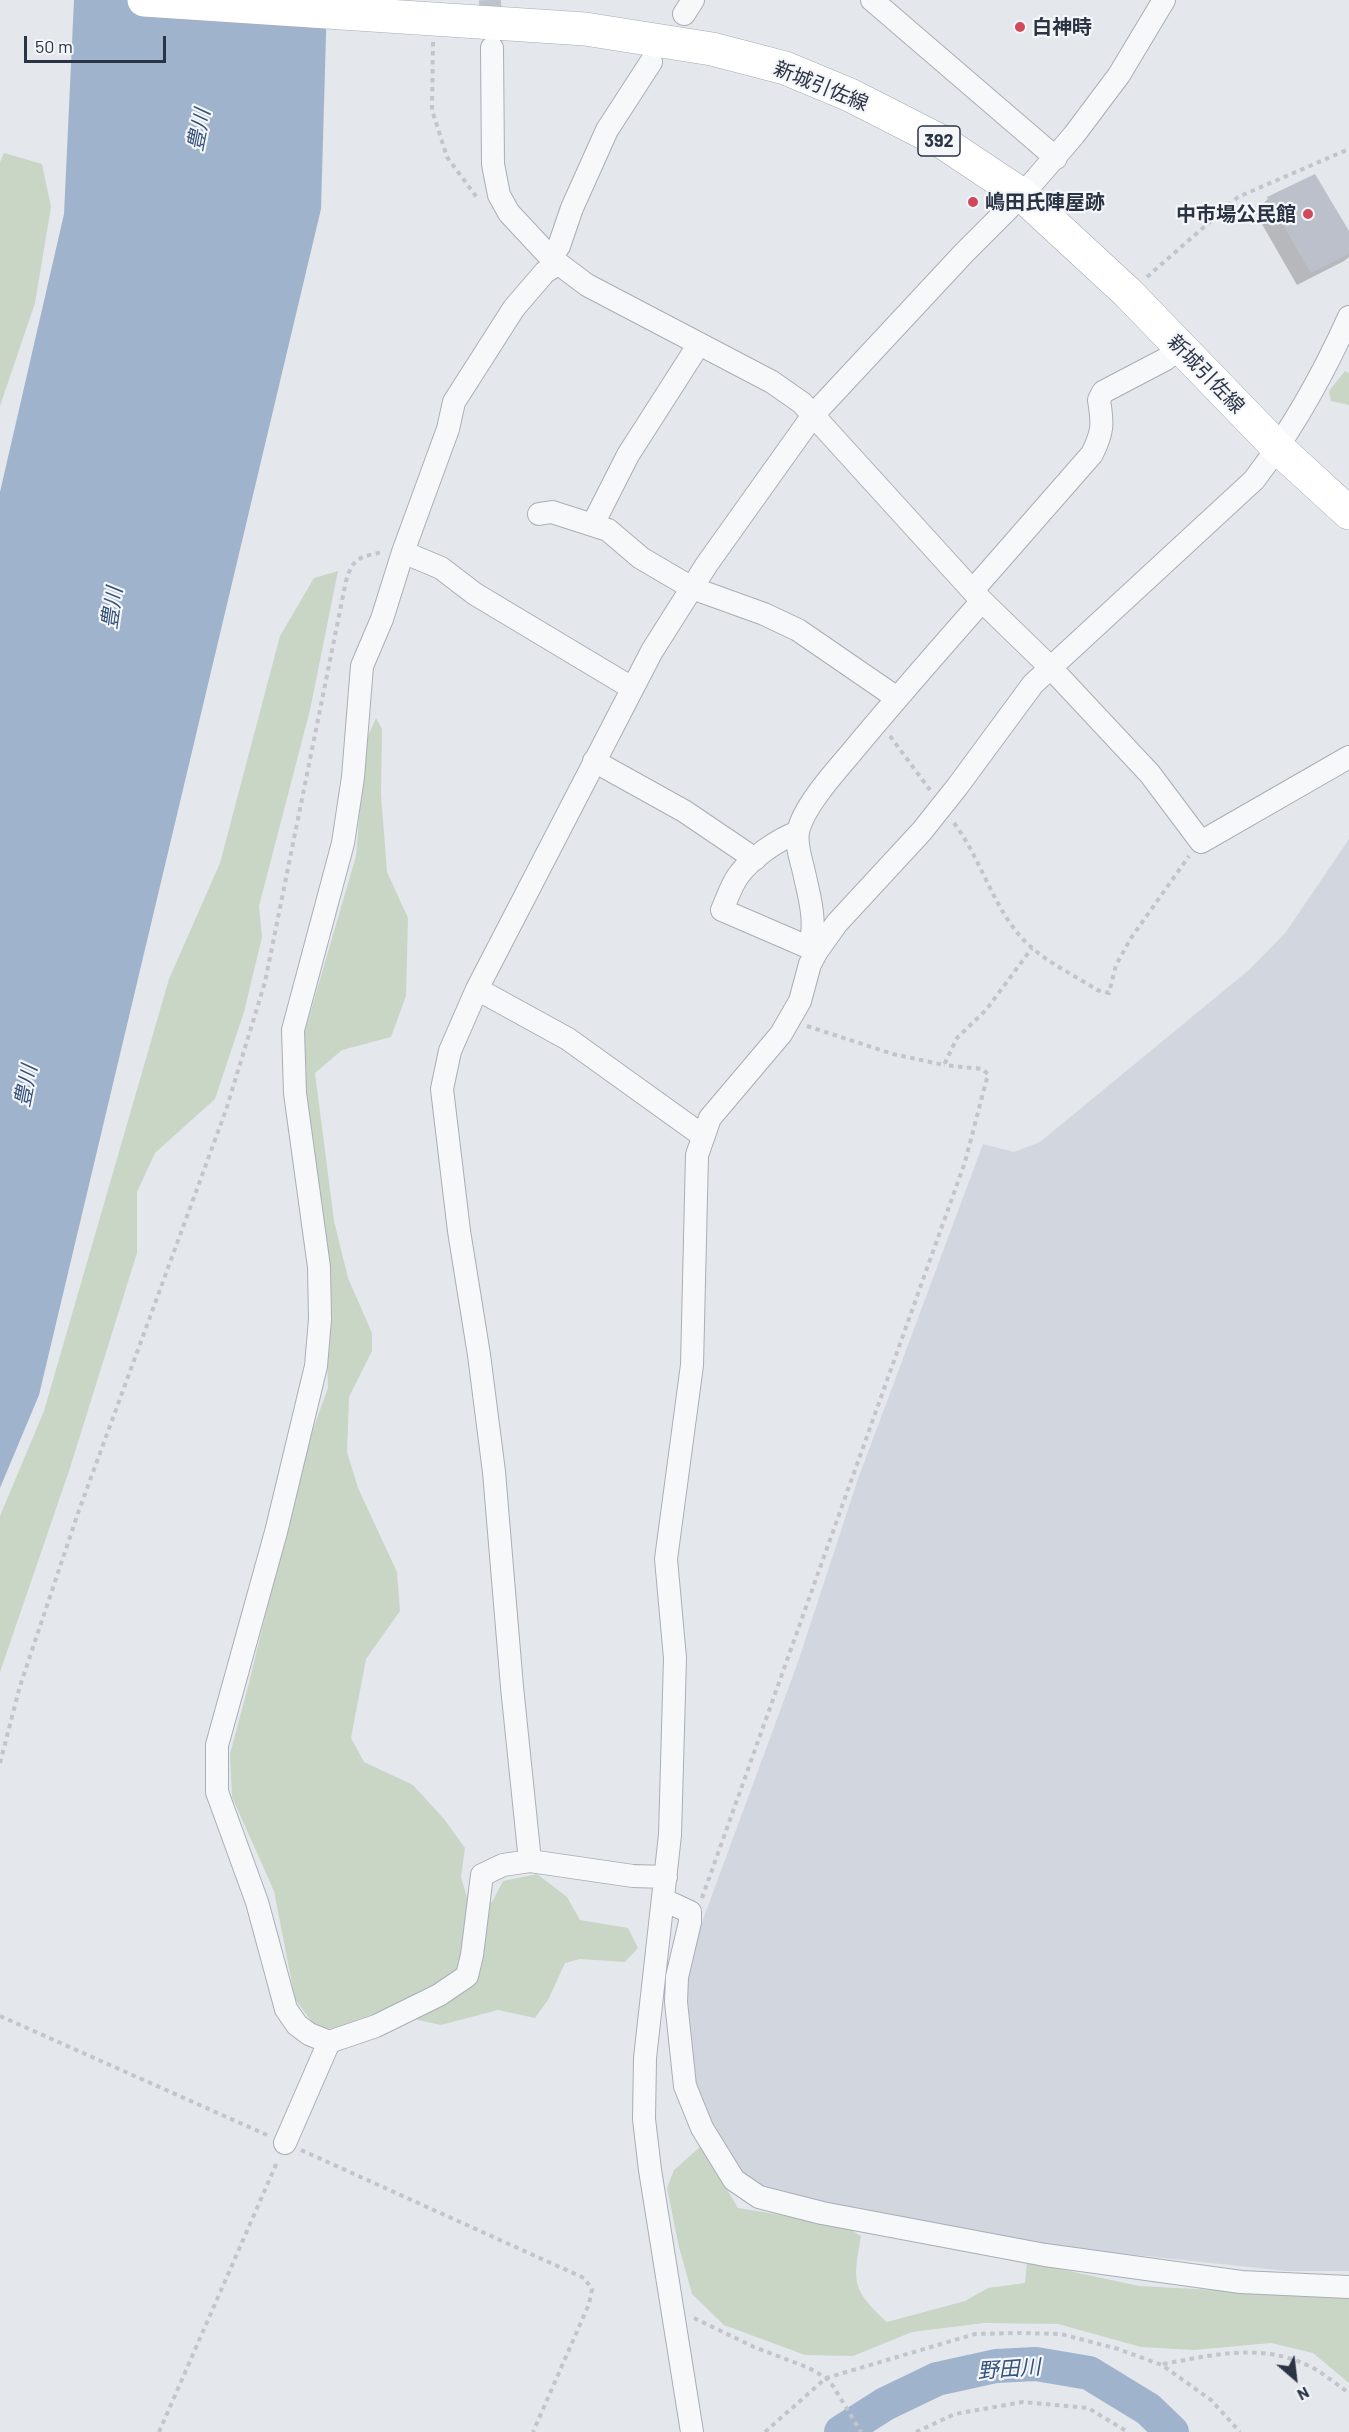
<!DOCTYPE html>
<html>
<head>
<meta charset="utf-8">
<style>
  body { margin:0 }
  #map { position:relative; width:1349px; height:2432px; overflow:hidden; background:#e4e7ec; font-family:Barlow,sans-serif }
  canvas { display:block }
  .north { position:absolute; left:1265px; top:2348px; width:60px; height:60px; -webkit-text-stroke:4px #f4f6f9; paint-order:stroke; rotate:152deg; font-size:16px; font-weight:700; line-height:24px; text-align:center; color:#2b3445 }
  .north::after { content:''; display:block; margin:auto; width:21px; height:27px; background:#2b3445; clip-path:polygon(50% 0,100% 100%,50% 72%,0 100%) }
  .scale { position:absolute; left:24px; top:36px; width:142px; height:27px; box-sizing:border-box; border:3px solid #2b3445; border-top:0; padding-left:8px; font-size:18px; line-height:21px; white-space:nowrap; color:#2b3445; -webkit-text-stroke:4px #f4f6f9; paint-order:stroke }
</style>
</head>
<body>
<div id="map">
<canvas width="1349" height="2432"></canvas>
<div class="north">N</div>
<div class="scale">50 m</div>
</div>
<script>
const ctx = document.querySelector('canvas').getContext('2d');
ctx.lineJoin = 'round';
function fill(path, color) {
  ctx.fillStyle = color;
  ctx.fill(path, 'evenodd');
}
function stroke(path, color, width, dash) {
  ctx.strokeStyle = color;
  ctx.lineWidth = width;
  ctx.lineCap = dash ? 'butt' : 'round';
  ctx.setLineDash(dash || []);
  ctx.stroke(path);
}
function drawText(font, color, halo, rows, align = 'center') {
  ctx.font = font + ' Barlow,"Noto Sans JP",sans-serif';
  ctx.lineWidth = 4.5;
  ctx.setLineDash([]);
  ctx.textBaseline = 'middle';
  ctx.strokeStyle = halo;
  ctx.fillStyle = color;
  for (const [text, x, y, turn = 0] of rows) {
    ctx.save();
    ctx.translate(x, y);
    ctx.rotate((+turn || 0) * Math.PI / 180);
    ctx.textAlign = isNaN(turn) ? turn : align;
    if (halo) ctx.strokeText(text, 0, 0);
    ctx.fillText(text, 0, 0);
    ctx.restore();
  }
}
fill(new Path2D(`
  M1349 839V2271H1286L1042 2245 764 2190 743 2176 721 2145 693 2086 683 2001 687 1963 798 1662 858 1479 983 1144 1014 1152 1040 1142 1249 970 1286 932Z`), '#d2d6de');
fill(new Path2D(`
  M4 153 42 164 51 207 35 303 0 406V162Z
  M1345 371 1349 373V405L1331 401 1329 391Z
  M338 571 310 710 259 906 262 937 244 1012 215 1099 155 1153 137 1192V1253L69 1471 0 1672V1516L44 1411 169 979 220 863 280 636 314 578Z
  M376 718 382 729 381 795 387 872 408 918 406 996 391 1037 342 1050 315 1073 334 1221 348 1278 372 1333V1351L349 1397 347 1452 358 1488 397 1572 400 1611 366 1659 351 1738 364 1762 413 1785 444 1819 465 1848 461 1877 468 1901 492 1902 503 1881 537 1874 567 1897 580 1920 628 1928 638 1948 625 1962 580 1959 565 1963 548 2000 535 2018 498 2010 441 2025 418 2020 402 2001 379 2012 331 2029 314 2025 295 1999 274 1891 232 1797 230 1754 249 1683 305 1451 328 1388 324 1243 300 1048 356 856 365 743Z
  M701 2146 738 2208 843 2225 861 2236C853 2282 851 2289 887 2322L965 2301 988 2288 1025 2283 1027 2262 1139 2286 1349 2297V2383L1313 2353 1271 2343 1194 2350 1141 2347 1058 2324 984 2323 912 2332 853 2356 805 2355 724 2325 692 2294 679 2247 667 2188 674 2170Z`), '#c9d6c5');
fill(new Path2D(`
  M74 0H327L321 209 39 1395 0 1488V492L64 214Z`), '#9fb4cc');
fill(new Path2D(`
  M1268 199 1349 234V257L1344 261 1297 285 1255 212Z`), '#0003');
stroke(new Path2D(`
  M841 2432 885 2404 937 2379 996 2366 1036 2364 1089 2373 1148 2409 1172 2432`), '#9fb4cc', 34);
fill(new Path2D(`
  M1315 174 1349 231V254L1311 273 1267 197Z`), '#bbc0ca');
stroke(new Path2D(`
  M490 0 491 37`), '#bfc3cb', 22, [22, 11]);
const street = new Path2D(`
  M872 0 1056 158
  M684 14 693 0
  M492 48 493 164 499 195 509 213 551 258 587 285 772 382 802 403 982 601 1050 667 1150 774 1201 842 1349 757
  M551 258 559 246 572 208 607 130 651 62
  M539 514 552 512 608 530 641 558 692 588 764 614 798 630 897 698
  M593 524 628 455 699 344
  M403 552 441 568 475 594 632 688
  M973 590 1092 454C1103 432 1103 424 1099 400L1103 392 1166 359 1180 346
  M594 761 684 811 755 859
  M798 832C777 840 751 858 738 876 731 886 727 899 722 910L817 951
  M810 948C817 920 809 895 803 868 800 857 796 843 798 832 803 807 835 772 851 753 894 701 938 651 982 601
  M477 989 568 1039 703 1136
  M666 1877 633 1876 530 1861 512 1687 494 1472 479 1355 459 1231 442 1089 450 1051 477 989 652 651 707 564 814 414 964 253 1022 195 1074 135 1119 75 1164 0
  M664 1900 690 1912V1922L677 1977 676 2002 685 2086 702 2128 734 2180 759 2197 822 2213 1045 2255 1241 2282 1349 2287
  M329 2042 309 2034 297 2025 286 2009 257 1902 217 1792V1745L276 1532 316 1366 320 1319 319 1267 295 1093 293 1030 343 843 353 777 362 666 382 619 403 552 448 429 454 402 514 308 545 272 558 264
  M285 2143 329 2042 376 2026 439 1995 467 1976 472 1955 482 1875 503 1865 530 1861
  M692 2432 650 2170 644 2119 645 2058 670 1835 675 1658 666 1559 692 1365 697 1155 710 1118 781 1034 800 1001 810 964 817 951 837 923 922 831 957 787 1033 684 1254 480C1292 430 1323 375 1349 317`);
const primary = new Path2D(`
  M144 0 585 29 712 49 785 68 850 95 944 143 1022 195 1128 293 1278 448 1349 513`);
stroke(street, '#a9aeb7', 24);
stroke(primary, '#a3abb8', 34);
stroke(new Path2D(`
  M433 42 432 110 447 157 478 199
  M1147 277 1238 197 1349 149
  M890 736 930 790
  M954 823C983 861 994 914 1031 947 1050 964 1076 976 1097 990L1109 993 1116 965 1131 938 1189 856
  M807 1026 893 1054 944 1065 957 1038 986 1010 1032 948
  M0 1763 20 1686 78 1513 226 1110 265 982 346 581C353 557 360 557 383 552
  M702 1898 965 1162 988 1074 982 1069 944 1065
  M0 2016 267 2135
  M301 2150 584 2278 592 2289 589 2304 533 2432
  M694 2318 754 2347 809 2368 826 2378 833 2386 861 2432
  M1163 2364C1214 2355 1262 2342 1311 2367 1325 2374 1337 2385 1349 2393
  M159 2432 278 2160
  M765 2432 826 2378 975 2334 1019 2333 1061 2334 1118 2349 1162 2365 1211 2400 1240 2432
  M916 2432 955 2414 1023 2402 1088 2408 1128 2432`), '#c2c5cb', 4, [4.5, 4.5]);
stroke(street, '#f7f8fa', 22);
stroke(primary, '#fff', 33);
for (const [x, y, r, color] of [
  [1020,27,6,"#d1495b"],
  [973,202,6,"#d1495b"],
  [1308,214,6,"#d1495b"]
]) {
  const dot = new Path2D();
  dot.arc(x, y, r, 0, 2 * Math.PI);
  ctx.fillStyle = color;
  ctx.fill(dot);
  stroke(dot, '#f4f6f9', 2);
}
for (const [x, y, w] of [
  [939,141,42]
]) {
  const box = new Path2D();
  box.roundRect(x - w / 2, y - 15, w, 30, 4.5);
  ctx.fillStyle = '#f4f6f9';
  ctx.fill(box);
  stroke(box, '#2b3445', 1.5);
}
drawText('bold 18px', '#2b3445', null, [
  ["392",939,141]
]);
drawText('bold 20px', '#2b3445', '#f4f6f9', [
  ["白神時",1032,27],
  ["嶋田氏陣屋跡",985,202],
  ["中市場公民館",1296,214,"right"]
], 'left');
drawText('20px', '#2b3445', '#f4f6f9', [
  ["新城引佐線",821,86,22],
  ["新城引佐線",1206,374,46]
]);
drawText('italic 21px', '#34527a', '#f4f6f9', [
  ["豊川",199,130,-79],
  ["豊川",112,608,-82],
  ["豊川",26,1086,-79],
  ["野田川",1009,2369,-4]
]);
</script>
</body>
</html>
